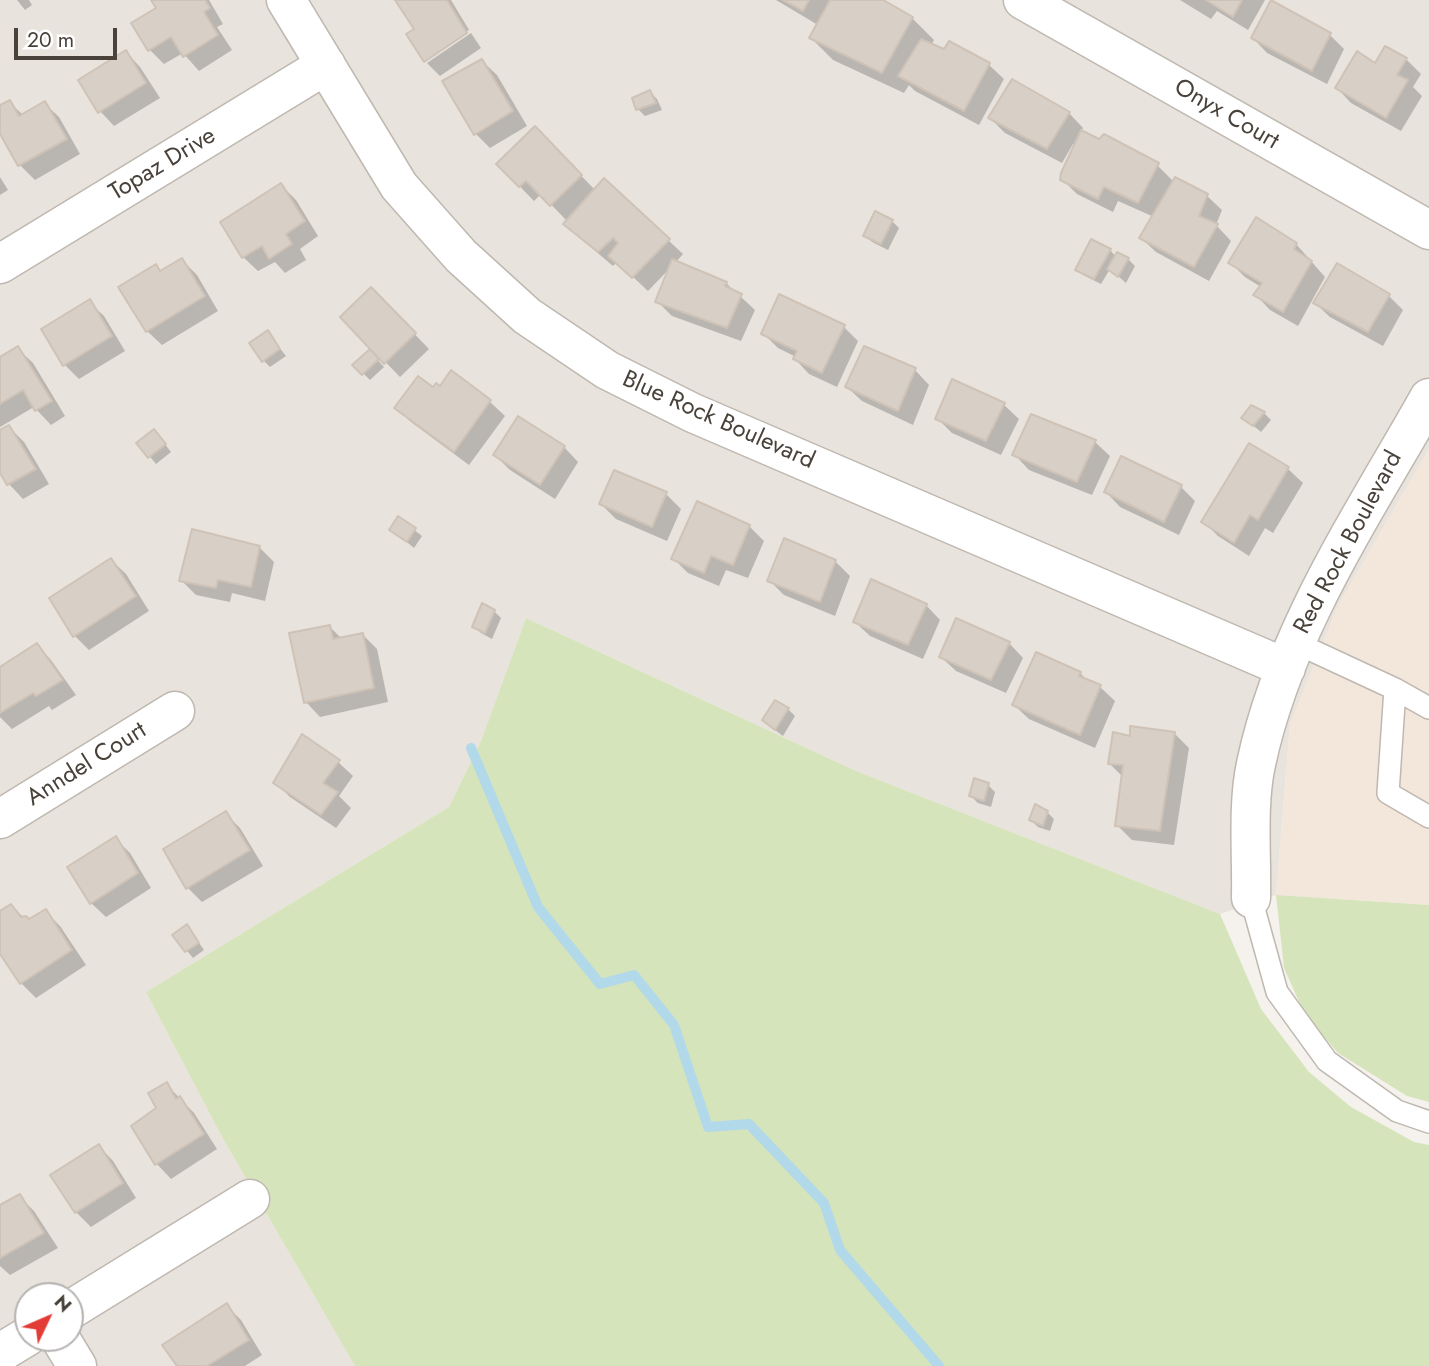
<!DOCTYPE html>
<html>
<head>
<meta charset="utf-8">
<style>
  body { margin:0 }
  #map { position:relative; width:1429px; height:1366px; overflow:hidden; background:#f5f1ed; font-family:Jost,sans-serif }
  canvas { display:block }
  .north { position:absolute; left:14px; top:1282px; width:70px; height:70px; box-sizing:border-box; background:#fff; border:2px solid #b6b3b1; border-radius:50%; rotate:46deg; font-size:19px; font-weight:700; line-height:28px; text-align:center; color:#49423b }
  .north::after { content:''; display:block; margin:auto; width:24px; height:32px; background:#e33b36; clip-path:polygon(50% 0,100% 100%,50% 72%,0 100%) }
  .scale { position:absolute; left:14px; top:28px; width:103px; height:32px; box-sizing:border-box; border:4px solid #49423b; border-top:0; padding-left:9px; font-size:21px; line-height:24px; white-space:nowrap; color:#49423b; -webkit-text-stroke:5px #fff; paint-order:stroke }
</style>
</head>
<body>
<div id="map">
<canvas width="1429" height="1366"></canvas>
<div class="north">N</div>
<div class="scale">20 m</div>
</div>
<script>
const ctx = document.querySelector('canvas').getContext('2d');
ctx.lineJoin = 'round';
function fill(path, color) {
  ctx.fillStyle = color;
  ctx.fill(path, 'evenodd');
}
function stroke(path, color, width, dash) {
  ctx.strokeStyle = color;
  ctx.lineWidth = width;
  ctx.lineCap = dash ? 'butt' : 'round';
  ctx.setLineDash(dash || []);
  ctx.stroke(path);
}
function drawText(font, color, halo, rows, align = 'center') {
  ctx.font = font + ' Jost,sans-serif';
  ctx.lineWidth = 7;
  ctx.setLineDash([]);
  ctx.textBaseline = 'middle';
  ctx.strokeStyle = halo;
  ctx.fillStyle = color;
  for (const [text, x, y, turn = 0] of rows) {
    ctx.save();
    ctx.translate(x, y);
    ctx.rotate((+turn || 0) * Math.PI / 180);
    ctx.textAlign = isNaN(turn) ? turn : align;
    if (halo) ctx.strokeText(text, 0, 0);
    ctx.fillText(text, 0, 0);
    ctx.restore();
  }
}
fill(new Path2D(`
  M0 0H1429V449L1338 606 1290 724 1276 895 1220 914 856 771 526 618 481 741 449 807 146 992 222 1137 355 1366H0ZM28 1296H70V1338H28Z`), '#e8e3dc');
fill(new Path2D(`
  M1429 449V905L1276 895 1290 724 1338 606Z`), '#f3e6db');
fill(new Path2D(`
  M526 618 856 771 1220 914 1261 1009 1309 1072 1351 1107 1414 1142 1429 1145V1366H355L222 1137 146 992 449 807 481 741Z
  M1276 895 1429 905V1102L1407 1096 1338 1053 1305 1015 1284 968Z`), '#d6e4bb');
fill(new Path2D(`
  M17 0H29L32 5 25 10Z
  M153 0H209L223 24 217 27 232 50 199 71 183 53 164 64 150 50 159 8Z
  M397 0H451L469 30 426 59V62L408 34 417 29Z
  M776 0H880L912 18 934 40 931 45 945 51 950 43 989 65 1004 79 979 125 915 91 909 85 904 93 833 60 811 38 818 25Z
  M1180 0H1265L1248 30 1217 11 1211 19Z
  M471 33 481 48 440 76 427 63Z
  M1330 35 1344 49 1327 84 1267 53 1253 38Z
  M126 52 140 67 160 98 114 126 100 111Z
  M1406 59 1421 74 1413 87 1422 96 1401 131 1351 103 1337 88 1376 65Z
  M482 61 497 75 527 126 490 148 476 134Z
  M650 92 657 99 662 110 645 116 638 109Z
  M9 102 23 115 44 103 59 117 80 154 35 180 20 165 0 130V107Z
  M1069 113 1083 128 1081 132 1157 165 1174 182 1207 196 1222 210 1216 225 1231 241 1209 281 1156 252 1141 238 1154 217 1118 201 1113 212 1077 194 1062 179 1075 146 1073 144 1062 163 1005 133 990 118Z
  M535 128 595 190 668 240 683 254 676 262 726 283 755 310 741 341 672 316 657 301 671 267 648 291 617 262 613 266 580 238 565 223 567 221 541 194 534 201 498 164Z
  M0 177 8 190 0 195Z
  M281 185 296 200 318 236 300 249 306 260 285 273 275 262 258 271 243 257Z
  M892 221 899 228 888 250 872 242 865 235Z
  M1296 244 1325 277 1298 326 1270 310 1256 295 1261 287 1245 277 1231 263Z
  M1110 250 1116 257 1128 259 1135 266 1126 283 1110 269 1101 284 1085 276 1078 270Z
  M182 260 197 275 218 311 162 345 147 331 156 266 162 272Z
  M371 289 429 349 400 377 342 317Z
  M1389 296 1403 310 1383 346 1330 317 1315 303Z
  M89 302 104 316 125 351 79 379 64 364Z
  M844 327 858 341 837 387 809 374 795 359 796 357 778 348 763 333Z
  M268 333 286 356 270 367 263 360Z
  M18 349 33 363 65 416 51 425 34 407 0 427V359Z
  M370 352 384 367 370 380 355 365Z
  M915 370 929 385 913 425 862 401 847 387Z
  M451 373 490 402 505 416 469 465 411 422 396 408 440 388Z
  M1004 405 1019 419 1001 455 952 433 937 418Z
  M1264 413 1271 420 1261 432 1244 418Z
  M9 427 24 442 49 484 23 499 9 484 0 470V432Z
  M161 439 171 452 156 464 139 443Z
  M1095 442 1110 456 1092 495 1029 470 1015 455Z
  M564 447 578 462 555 499 510 470 495 455Z
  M1288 469 1303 483 1273 533 1265 528 1249 556 1218 536 1204 522Z
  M1181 487 1195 501 1179 535 1120 507 1106 492Z
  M666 494 681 509 667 541 616 519 601 504Z
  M399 518 422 536 414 548 391 529Z
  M749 526 764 541 748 578 726 570 719 586 688 573 673 558Z
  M259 547 274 562 265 601 232 593 230 602 196 595 181 580Z
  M111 560 126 574 149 611 89 650 75 636Z
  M835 561 850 576 835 616 784 595 769 580Z
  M926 605 940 620 923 659 870 636 855 622Z
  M494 611 501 618 492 639 481 633 474 626Z
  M330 627 342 639 363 635 377 649 388 702 320 717 306 702Z
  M1009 643 1023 658 1006 693 956 671 941 657Z
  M37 645 51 660 76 695 52 710 49 706 12 729 0 717V669Z
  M1080 673 1089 682 1100 687 1115 701 1095 748 1029 719 1014 705Z
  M788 709 795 716 783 736 771 727Z
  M1174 733 1189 748 1174 845 1132 840 1117 825 1123 777 1109 763 1131 738Z
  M338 762 353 776 339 796 351 808 336 828 290 797 275 782Z
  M988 785 995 792 991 807 978 803 971 796Z
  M1047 812 1054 819 1050 831 1038 827 1031 820Z
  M226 814 240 828 263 866 202 902 188 888Z
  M115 838 130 853 151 888 106 917 91 903Z
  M11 906 29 922 46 912 60 926 86 965 36 998 21 983 0 950V913Z
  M187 926 204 950 193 958 175 936Z
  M166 1084 194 1113 217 1149 171 1179 157 1164 134 1127 158 1109Z
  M99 1146 113 1161 136 1198 91 1227 76 1212Z
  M19 1196 34 1211 58 1248 10 1275 0 1266V1207Z
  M226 1305 241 1320 262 1355 245 1366H179Z`), '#0003');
stroke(new Path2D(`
  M471 748 538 907 600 984 634 975 674 1025 708 1127 749 1124 824 1203 840 1250 939 1366`), '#b1d9ea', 10);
const building = new Path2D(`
  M151 0H205L210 8 204 12 218 35 183 57 171 37 148 51 131 23 156 8Z
  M395 0H447L467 33 424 62 406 34 414 29Z
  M783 0H809L803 11Z
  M830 0H883L913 17 882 73 809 38Z
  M1206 0H1242L1233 17Z
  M1271 0 1331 33 1312 71 1251 38Z
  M921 39 944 49 949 41 990 63 964 111 898 76Z
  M1385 46 1407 58 1397 75 1408 80 1386 118 1335 88 1357 51 1375 63Z
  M126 50 146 83 98 113 78 80Z
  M482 59 513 111 474 135 442 81Z
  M1012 79 1070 112 1047 149 988 118Z
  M650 90 656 103 636 110 632 98Z
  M10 100 19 116 45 101 67 139 18 166 0 134V105Z
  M535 126 582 175 550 206 526 181 519 187 496 164Z
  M1081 130 1099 139 1104 134 1159 163 1138 203 1104 187 1098 199 1060 180 1061 173Z
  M1175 177 1208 194 1199 216 1218 224 1194 267 1139 238Z
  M604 178 670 239 632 278 608 256 618 243 613 238 598 252 563 224Z
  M281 183 305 221 286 234 292 244 269 259 262 246 242 258 220 222Z
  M875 211 893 220 881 244 863 236Z
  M1256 217 1297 243 1294 249 1312 261 1283 312 1253 295 1262 283 1228 263Z
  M1091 239 1111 249 1094 279 1075 270Z
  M1117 252 1129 258 1118 277 1107 269Z
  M182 258 205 296 146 332 118 287 156 264 160 271Z
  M672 259 727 282 725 286 742 294 727 328 655 302Z
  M1337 263 1390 294 1368 332 1313 303Z
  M371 287 416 333 384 364 340 317Z
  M779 294 845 325 822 373 793 359 797 351 761 334Z
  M90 299 112 336 63 366 41 329Z
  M268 330 280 349 262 362 249 343Z
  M18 346 52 401 35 411 23 390 0 404V357Z
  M864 346 916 368 898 411 845 387Z
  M370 349 379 359 362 375 352 365Z
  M451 370 491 400 454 452 394 408 418 376 433 387 436 383 440 386Z
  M952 379 1005 403 986 441 935 419Z
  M1251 405 1265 412 1253 426 1241 418Z
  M1031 414 1096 440 1077 482 1012 455Z
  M518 416 565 446 540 485 493 455Z
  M9 425 36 469 7 485 0 473V430Z
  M154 429 166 444 148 458 136 443Z
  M1249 443 1289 467 1258 520 1250 515 1234 543 1201 522Z
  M1121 456 1182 485 1164 522 1104 492Z
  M614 470 667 492 652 527 599 504Z
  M697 501 750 525 733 565 711 556 704 573 671 559Z
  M398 516 416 528 407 542 389 530Z
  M192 529 260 546 251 587 218 580 216 588 179 581Z
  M784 538 836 560 820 602 767 581Z
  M111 558 136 596 73 637 49 598Z
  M871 579 927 604 908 645 853 622Z
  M482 603 495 610 485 633 472 627Z
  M956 618 1010 642 991 680 939 657Z
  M330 625 333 639 363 633 374 688 304 703 289 633Z
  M37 643 63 680 36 696 33 693 0 713V667Z
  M1036 652 1081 672 1079 676 1101 685 1080 735 1012 705Z
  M775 700 789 708 775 730 762 720Z
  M1130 726 1175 732 1160 831 1115 826 1123 765 1108 764 1113 732 1130 736Z
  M302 734 340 760 323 783 338 792 321 815 273 783Z
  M974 778 989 783 984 801 969 796Z
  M1035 804 1048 811 1043 826 1029 820Z
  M226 811 250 850 186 889 163 849Z
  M116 836 138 873 90 904 67 867Z
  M11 904 21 917 26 916 29 919 46 909 72 950 20 984 0 954V911Z
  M187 924 199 943 185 952 172 935Z
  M167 1082 176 1099 180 1096 204 1134 155 1165 131 1126 156 1108 148 1093Z
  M99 1144 123 1183 75 1213 50 1175Z
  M20 1194 44 1233 0 1258V1205Z
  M227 1303 249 1340 207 1366H177L162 1345Z`);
fill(building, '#d8cfc6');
stroke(building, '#cfc3b7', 2);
const lane = new Path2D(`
  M1296 643 1395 689 1429 708
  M1395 689 1388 793 1429 817
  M1251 898 1277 992 1327 1061 1397 1111 1429 1122`);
const street = new Path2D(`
  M286 0 399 186 461 256 527 316 607 370 693 413 1286 668
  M1023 0 1429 230
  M0 264 326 65
  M0 819 175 711
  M1251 898C1252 856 1247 805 1256 764 1284 631 1363 515 1429 398
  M70 1310 250 1199
  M60 1338 77 1366
  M0 1353 28 1336`);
stroke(lane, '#bfb8b0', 24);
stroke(street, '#bfb8b0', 41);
stroke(lane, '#fff', 21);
stroke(street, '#fff', 38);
drawText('24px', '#49423b', '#fff', [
  ["Onyx Court",1226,115,30],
  ["Topaz Drive",163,165,-31],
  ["Blue Rock Boulevard",718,421,24],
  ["Red Rock Boulevard",1349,543,-62],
  ["Anndel Court",87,765,-32]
]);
</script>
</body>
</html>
